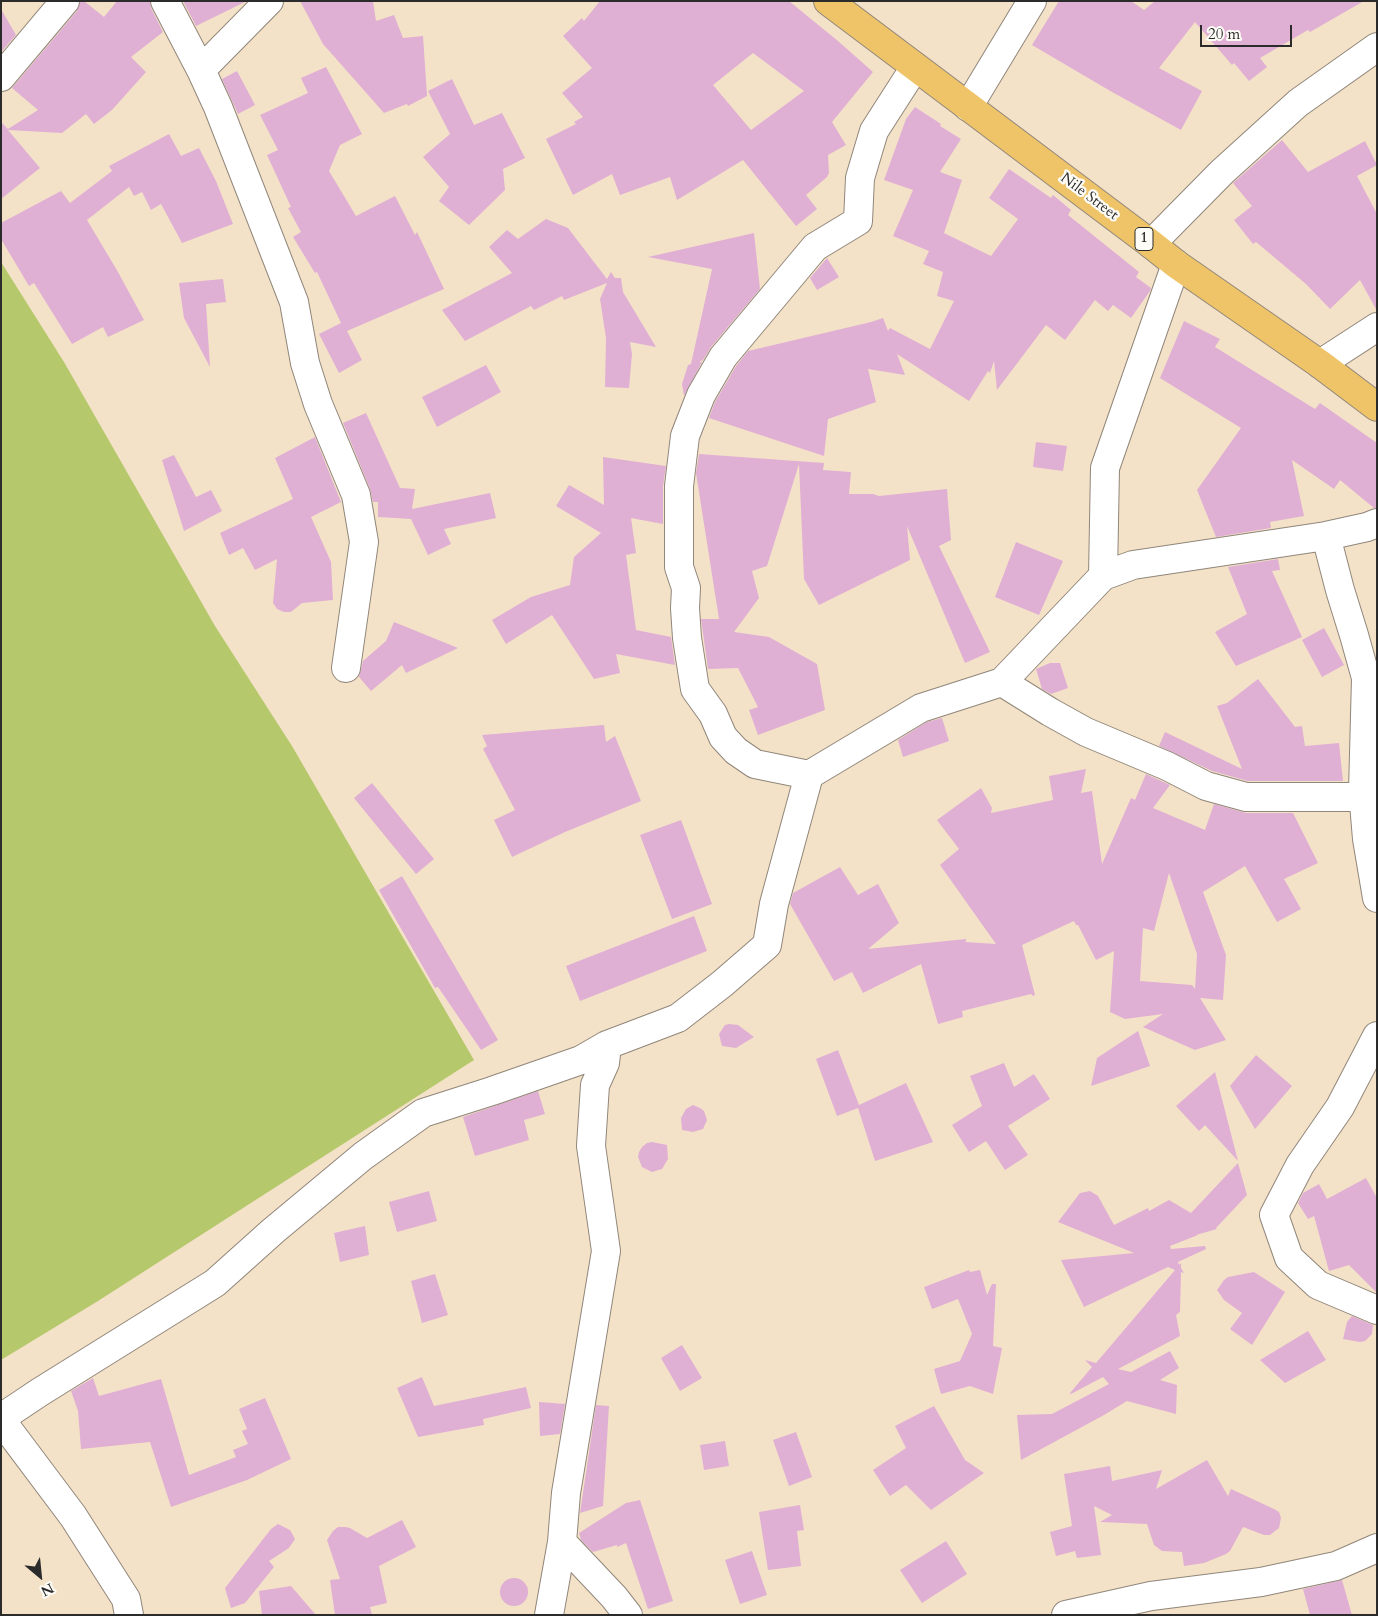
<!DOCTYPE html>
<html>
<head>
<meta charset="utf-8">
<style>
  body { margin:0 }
  #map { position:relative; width:1378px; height:1616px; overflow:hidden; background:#f4e2c8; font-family:Cardo,serif }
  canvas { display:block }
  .frame { position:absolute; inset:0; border:2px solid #2b2b2b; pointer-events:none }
  .north { position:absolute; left:15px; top:1551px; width:50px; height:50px; -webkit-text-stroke:4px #fdfcf7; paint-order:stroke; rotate:152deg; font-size:14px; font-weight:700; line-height:20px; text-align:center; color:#2b2b2b }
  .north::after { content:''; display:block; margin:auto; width:18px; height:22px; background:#2b2b2b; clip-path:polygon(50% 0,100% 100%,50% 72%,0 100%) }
  .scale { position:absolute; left:1200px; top:25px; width:92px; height:22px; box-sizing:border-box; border:2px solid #2b2b2b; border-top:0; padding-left:6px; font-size:15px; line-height:18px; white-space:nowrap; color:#2b2b2b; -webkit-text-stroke:4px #fdfcf7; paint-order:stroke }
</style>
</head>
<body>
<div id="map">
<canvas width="1378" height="1616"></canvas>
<div class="frame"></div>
<div class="north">N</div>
<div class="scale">20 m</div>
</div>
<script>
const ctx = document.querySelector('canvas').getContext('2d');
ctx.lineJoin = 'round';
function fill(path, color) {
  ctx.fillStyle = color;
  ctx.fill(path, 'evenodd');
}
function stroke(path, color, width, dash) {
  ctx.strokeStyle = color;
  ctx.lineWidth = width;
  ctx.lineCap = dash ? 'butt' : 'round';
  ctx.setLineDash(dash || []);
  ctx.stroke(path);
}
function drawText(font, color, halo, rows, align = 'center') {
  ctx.font = font + ' Cardo,serif';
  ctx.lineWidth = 4.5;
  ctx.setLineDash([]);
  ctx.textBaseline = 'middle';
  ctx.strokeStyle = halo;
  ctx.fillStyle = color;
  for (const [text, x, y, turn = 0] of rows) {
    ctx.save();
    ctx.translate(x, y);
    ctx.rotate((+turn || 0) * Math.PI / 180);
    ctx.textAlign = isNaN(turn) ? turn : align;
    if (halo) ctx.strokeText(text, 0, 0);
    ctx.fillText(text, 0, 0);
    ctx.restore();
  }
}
fill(new Path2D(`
  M1 262 64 362 215 626 292 746 474 1060 98 1301 1 1360Z`), '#b6c86c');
fill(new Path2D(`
  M80 1H84L104 17 117 1H150L151 8 163 32 131 57 146 72 112 110 94 124 86 114 62 133 8 130 40 168 1 199V122L8 129 38 110 12 88 77 11Z
  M183 1H247L196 26Z
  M300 1H373L376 21 394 15 403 38 423 36 427 96 408 106 407 104 384 113 323 44Z
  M600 1H789L838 41 873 72 832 122 846 145 828 155 829 173 827 177 806 195 817 209 796 226 743 160 677 200 670 177 620 195 612 174 573 195 546 139 576 124 574 122 583 117 562 93 592 68 563 36 582 18 584 21ZM753 53 804 91 751 130 713 85Z
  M1059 1H1131L1144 10 1155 1H1364L1310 32 1308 30 1260 58 1267 67 1249 81 1234 63 1232 65 1195 22 1159 68 1202 91 1181 130 1112 92 1032 45Z
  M1 9 16 35 1 52Z
  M326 67 362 134 340 145 329 171 356 216 395 196 415 235 417 232 444 289 347 331 362 360 339 373 319 334 341 323 317 272 315 273 293 237 301 232 288 208 291 207 267 155 278 150 260 115 308 93 301 78Z
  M237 71 255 105 238 114 222 79Z
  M452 79 474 125 502 113 525 158 503 169 505 190 469 225 439 201 449 187 423 157 450 134 428 91Z
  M915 107 941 124 940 126 961 139 940 172 962 180 944 233 991 256 1018 219 989 198 1009 169 1051 198 1053 195 1071 210 1068 215 1139 272 1136 277 1151 288 1150 291 1131 318 1113 305 1108 311 1095 300 1065 340 1046 325 997 390 994 361 990 373 988 371 969 401 897 354 905 375 868 369 876 402 828 419 824 456 709 418 715 402 736 366 748 351 871 322 883 318 888 331 890 328 930 349 954 301 937 296 943 272 923 264 929 251 893 236 913 190 884 180 906 119Z
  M169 134 181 156 199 148 216 181 233 224 182 243 161 204 151 210 142 192 134 196 129 187 87 220 118 272 144 320 108 337 103 327 72 344 34 283 29 286 1 239V223L61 191 70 203 112 171 109 166Z
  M1282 140 1308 172 1365 141 1377 165 1357 176 1377 214V311L1360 280 1330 309 1306 284 1256 242 1253 244 1234 220 1252 206 1233 183Z
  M546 219 568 228 607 279 611 272 615 278H621L623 292 656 347 630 342 632 354 629 388 605 387 606 338 600 299 607 283 564 300 562 296 534 310 531 306 465 341 442 310 512 273 489 247 507 230 518 239Z
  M754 233 760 289 711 347 703 360 699 362H702L684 396 682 384 688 365 691 364 712 269 648 257Z
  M827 258 839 277 817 290 810 278Z
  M223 279 226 302 206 304 210 367 184 318 179 283Z
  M1184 321 1220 339 1215 347 1315 409 1320 403 1377 443V508H1374L1340 480 1334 489 1292 460 1304 516 1270 522 1271 528 1216 537 1197 490 1241 428 1160 378Z
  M486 365 501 392 437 427 422 397Z
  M366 413 400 488 415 489 412 509 490 493 496 518 444 529 451 544 428 555 411 519 378 517V502H373L370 489 343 423Z
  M315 437 341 502 311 517 331 562 333 600 302 603 291 612H284L277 609 273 603 277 559 255 570 243 548 229 555 220 533 293 499 275 458Z
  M1036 442 1067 446 1063 471 1033 467Z
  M699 454 824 463 823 470 851 472 849 494H873L879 496 947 489 951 540 939 546 990 652 965 663 907 526 910 560 819 605 804 579 799 464 767 566 752 571 759 598 734 632 769 637 817 664 825 710 758 735 749 710 758 707 738 668 708 669 701 619H719L696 473Z
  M174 455 196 497 211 490 222 511 184 531 162 460Z
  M603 457 666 466 663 486V524L631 518 636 553 626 555 636 630 671 637 675 665 616 654 620 673 594 679 552 615 506 644 492 620 531 597 570 585 574 557 601 533 556 506 569 485 604 505Z
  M1016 542 1063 561 1039 615 995 597Z
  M1278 559 1280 570 1272 571 1302 637 1236 666 1215 632 1247 614 1228 567Z
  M394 622 458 648 406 673 402 665 371 691 359 677 363 661 386 641Z
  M1324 628 1344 665 1322 677 1302 640Z
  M1050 663H1060L1068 688 1051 694 1042 689 1036 669Z
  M1258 679 1295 727 1302 726 1305 746 1339 743 1343 781H1248L1212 771 1159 746 1165 732 1242 769 1217 706 1227 703Z
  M942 718 949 741 903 757 898 740 927 722Z
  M604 725 606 742 615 736 641 801 565 832 512 857 494 820 515 810 483 749 487 746 482 735Z
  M1086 769 1081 793 1092 791 1102 864 1131 798 1135 800 1146 774 1170 785 1153 808 1205 830 1214 804 1246 813H1293L1318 863 1284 879 1301 909 1277 922 1245 866 1203 892 1226 955 1223 1000 1200 998 1226 1040 1195 1050 1143 1027 1163 1014 1125 1019 1110 1012 1114 951 1096 960 1078 925H1076L1074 921 1022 945 1035 995 1033 996 1031 994 962 1011 963 1017 938 1024 921 964 863 993 852 972 834 981 790 904 793 893 840 867 858 895 878 884 899 923 868 949 966 939V941L965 942 996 944 940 865 959 849 937 820 981 788 992 808 991 813 1053 800 1049 776ZM1169 873 1197 954 1195 989 1192 985 1140 981 1143 928 1154 931Z
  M372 783 434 859 416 874 354 798Z
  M681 820 712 904 672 919 640 835Z
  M402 876 498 1040 481 1050 438 987 435 988 379 890Z
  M694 916 707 951 580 1001 566 966Z
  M729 1024 738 1025 754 1037 736 1048 722 1046 719 1034 725 1025Z
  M1138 1031 1150 1066 1091 1086 1097 1058Z
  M838 1050 859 1105 906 1083 933 1142 875 1161 858 1108 837 1116 816 1059Z
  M1256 1055 1292 1086 1255 1129 1230 1086Z
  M1004 1063 1014 1087 1034 1074 1050 1099 1008 1126 1028 1155 1005 1170 986 1141 969 1152 952 1125 982 1106 970 1076Z
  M1215 1072 1238 1161 1205 1125 1199 1131 1176 1106Z
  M538 1091 545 1114 524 1120 529 1140 475 1156 463 1117Z
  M693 1105 700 1108 704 1111 707 1120 703 1129 693 1132 682 1130 681 1118 686 1109Z
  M652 1142 667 1145 668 1159 662 1169 652 1172 642 1167 638 1157 639 1152 642 1147 647 1143Z
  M1238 1163 1247 1195 1216 1228 1217 1229 1196 1235H1198L1170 1246 1171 1249 1205 1246 1206 1249 1178 1262 1179 1265 1181 1263V1268L1184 1273 1181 1272 1180 1312 1176 1315 1180 1336 1118 1369 1131 1372 1170 1351 1179 1368 1160 1380 1177 1385 1176 1414 1127 1401 1104 1415 1021 1460 1017 1415 1052 1414 1109 1384 1103 1377 1071 1394 1070 1393 1092 1367 1085 1360 1096 1363 1175 1270 1168 1267 1084 1307 1061 1260 1134 1253 1058 1222 1080 1193 1090 1191 1098 1196 1114 1225 1148 1208 1149 1211 1169 1200 1191 1213Z
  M1366 1178 1377 1198V1293L1349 1265 1329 1271 1314 1216 1308 1219 1298 1203 1303 1193 1319 1184 1327 1199Z
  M429 1191 437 1221 397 1232 389 1202Z
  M365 1226 369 1255 340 1262 334 1233Z
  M969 1270 970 1272 980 1270 987 1295 992 1284H996L993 1346 1002 1348 993 1394 970 1386 941 1394 934 1369 960 1361 972 1334 958 1299 932 1309 924 1287Z
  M1254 1272 1285 1292 1252 1345 1230 1329 1242 1313 1224 1300 1217 1290 1224 1280 1228 1277Z
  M435 1274 448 1315 422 1323 411 1281Z
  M1352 1316 1373 1325 1372 1334 1365 1341 1360 1342 1343 1339 1347 1322Z
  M1308 1331 1326 1360 1285 1383 1260 1360Z
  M682 1345 702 1378 680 1391 661 1358Z
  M422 1377 434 1406 526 1387 531 1408 483 1419 484 1425 418 1437 397 1388Z
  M93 1378 99 1396 161 1379 189 1475 236 1457 233 1450 248 1444 242 1431 247 1429 239 1409 265 1398 291 1459 247 1480 171 1507 150 1442 81 1449 78 1411 71 1391Z
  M539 1402 565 1404 560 1434 540 1436Z
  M596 1405 609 1406 603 1506 580 1513Z
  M934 1406 965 1460 984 1473 931 1510 906 1485 890 1496 873 1470 906 1448 895 1426Z
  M796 1432 812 1477 789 1486 773 1440Z
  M725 1441 729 1466 704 1470 700 1445Z
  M1207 1460 1228 1496 1231 1489 1274 1509 1279 1512 1281 1518 1279 1528 1270 1535H1264L1243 1527 1230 1551 1226 1554 1204 1563 1184 1566 1182 1552 1162 1551 1154 1545 1147 1524 1100 1522 1112 1515 1094 1506 1101 1555 1077 1558 1075 1551 1056 1556 1050 1532 1072 1526 1064 1474 1110 1466 1112 1481 1162 1470 1156 1489Z
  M640 1500 673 1601 648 1609 626 1543 617 1547V1545L593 1552 581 1540 579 1533 626 1503Z
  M800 1505 804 1530 797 1531 801 1566 768 1570 759 1512Z
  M402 1520 416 1547 379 1566 387 1603 370 1607 372 1615H335L330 1580 340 1579 327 1540 333 1531 338 1527H345L350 1528 367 1538Z
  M278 1524 290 1530 295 1539 289 1548 269 1561 274 1567 245 1603 231 1608 225 1588 271 1529Z
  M946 1541 967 1574 922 1603 900 1570Z
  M752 1551 767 1595 740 1604 725 1560Z
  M500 1592a14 14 0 1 1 28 0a14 14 0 1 1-28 0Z
  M1342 1580 1352 1615H1310L1303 1589Z
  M291 1586 316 1615H262L259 1591Z`), '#e0afd4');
const minor = new Path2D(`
  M165 1 201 70 218 107 294 302 305 363 318 404 356 495 364 542 346 668
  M201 70 269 1
  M1 77 65 1
  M968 107 1032 1
  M1151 244 1222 172 1298 103 1377 47
  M1320 364 1377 327
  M1326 536 1340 590 1354 635 1366 678 1363 791 1367 839 1377 898
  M1103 576 1105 468 1176 264
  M1002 682 1050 712 1086 732 1167 766 1206 786 1246 797H1364
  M809 775 755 764 736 751 723 737 713 714 695 689 687 638 685 608 686 588 679 567V486L685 436 701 395 723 357 815 247 858 221 860 178 874 131 915 67
  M1377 1036 1340 1107 1300 1165 1274 1215 1289 1258 1318 1285 1377 1310
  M607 1045 605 1063 595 1085 591 1146 606 1251 566 1493 562 1542 614 1597 628 1615
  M1 1418 40 1392 215 1283 273 1231 363 1156 423 1113 492 1091 581 1060 607 1045 678 1018 722 984 767 945 774 904 809 775 921 708 1002 682 1103 576 1133 565 1326 536 1367 527 1377 523
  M1 1420 73 1516 126 1599 129 1615
  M549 1615 562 1542
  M1066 1615 1151 1596 1261 1582 1336 1566 1377 1548`);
const major = new Path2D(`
  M828 1 1151 244 1176 264 1320 364 1377 407`);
stroke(minor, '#90867a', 30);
stroke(major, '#90867a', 30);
stroke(minor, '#fff', 28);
stroke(major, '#efc469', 28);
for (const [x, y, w] of [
  [1144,239,18]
]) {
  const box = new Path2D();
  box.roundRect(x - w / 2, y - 11.5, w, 23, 4);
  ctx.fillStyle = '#fdfcf7';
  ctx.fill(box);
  stroke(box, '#2b2b2b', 1);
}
drawText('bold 14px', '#2b2b2b', null, [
  ["1",1144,239]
]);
drawText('15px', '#2b2b2b', '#fdfcf7', [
  ["Nile Street",1089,197,37]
]);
</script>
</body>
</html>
